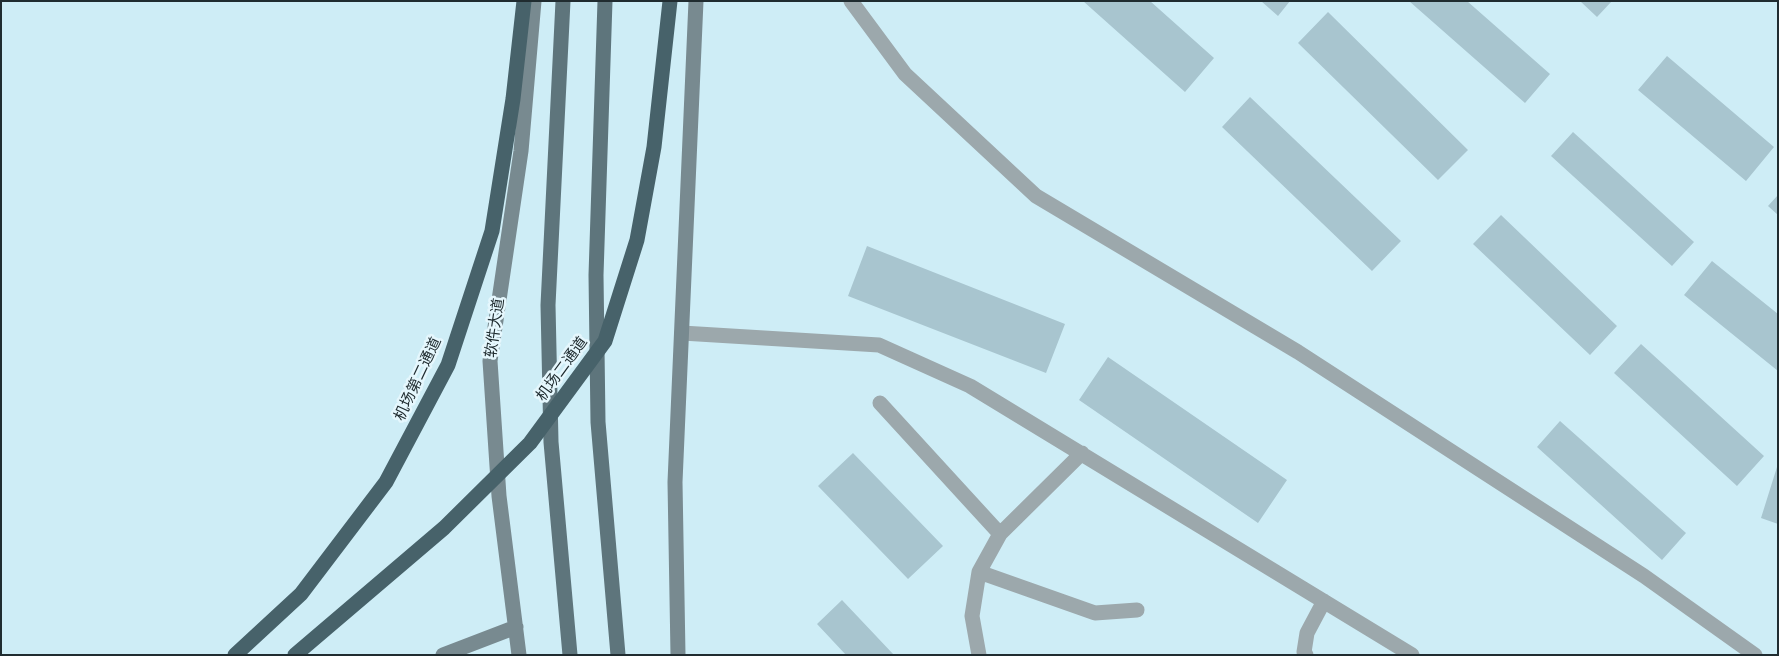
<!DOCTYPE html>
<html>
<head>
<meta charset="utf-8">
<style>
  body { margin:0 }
  #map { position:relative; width:1779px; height:656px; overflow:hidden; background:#ceedf6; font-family:"Work Sans",sans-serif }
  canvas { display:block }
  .frame { position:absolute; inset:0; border:2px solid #202c30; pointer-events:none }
</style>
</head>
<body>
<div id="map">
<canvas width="1779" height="656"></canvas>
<div class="frame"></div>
</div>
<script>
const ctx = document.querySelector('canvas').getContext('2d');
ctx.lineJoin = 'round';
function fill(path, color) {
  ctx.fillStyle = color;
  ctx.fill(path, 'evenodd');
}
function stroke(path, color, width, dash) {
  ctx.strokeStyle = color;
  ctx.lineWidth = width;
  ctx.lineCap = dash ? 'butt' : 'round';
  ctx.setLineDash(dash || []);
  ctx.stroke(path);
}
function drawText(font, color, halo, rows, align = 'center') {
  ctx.font = font + ' "Work Sans","Noto Sans SC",sans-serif';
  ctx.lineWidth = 5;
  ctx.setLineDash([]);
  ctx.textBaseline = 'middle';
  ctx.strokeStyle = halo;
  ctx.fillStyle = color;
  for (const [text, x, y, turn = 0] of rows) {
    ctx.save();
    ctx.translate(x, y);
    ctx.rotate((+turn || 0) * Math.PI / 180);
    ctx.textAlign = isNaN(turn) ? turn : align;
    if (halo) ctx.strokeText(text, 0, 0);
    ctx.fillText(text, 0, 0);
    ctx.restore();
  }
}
fill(new Path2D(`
  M1083 1H1150L1214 58 1185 92Z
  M1261 1H1290L1278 16Z
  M1409 1H1467L1550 74 1525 103Z
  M1580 1H1612L1597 17Z
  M1328 12 1468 150 1438 180 1298 43Z
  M1667 56 1774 147 1746 181 1638 90Z
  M1250 97 1401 241 1372 271 1222 127Z
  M1573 132 1694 242 1672 266 1551 156Z
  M1778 195V215L1768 206Z
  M1501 215 1617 326 1590 355 1473 244Z
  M867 246 1065 324 1046 373 848 296Z
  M1712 261 1778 314V371L1684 295Z
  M1641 344 1764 456 1737 486 1614 373Z
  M1108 357 1287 480 1258 523 1079 400Z
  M1560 421 1686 533 1662 560 1537 447Z
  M853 453 943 546 908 579 818 486Z
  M1777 467H1778V524L1761 518Z
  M842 600 894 655H846L817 624Z`), '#a8c5cf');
stroke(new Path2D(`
  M851 1 905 74 1036 196 1298 352 1644 576 1755 655
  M682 333 879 345 970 386 1412 655
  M880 403 1000 534
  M979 572 1095 613 1137 610
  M979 655 972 616 979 572 1000 534 1082 453
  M1306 655 1304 652 1307 633 1324 601`), '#9ca8ac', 15);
stroke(new Path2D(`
  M443 655 516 627
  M519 655 499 496 490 361 521 151 534 1
  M678 655 675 482 696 1`), '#788a90', 15);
stroke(new Path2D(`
  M563 1 548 305 551 442 570 655
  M605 1 596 275 598 422 618 655`), '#5e757c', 15);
stroke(new Path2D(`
  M235 655 301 594 386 482 448 365 492 231 513 99 524 1`), '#47626a', 15);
stroke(new Path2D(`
  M295 655 444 528 530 443 605 341 637 240 654 147 670 1`), '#47626a', 15);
drawText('15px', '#202c30', '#e5f7fd', [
  ["软件大道",495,328,-82],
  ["机场二通道",562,369,-54],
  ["机场第二通道",418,379,-65]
]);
</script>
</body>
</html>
